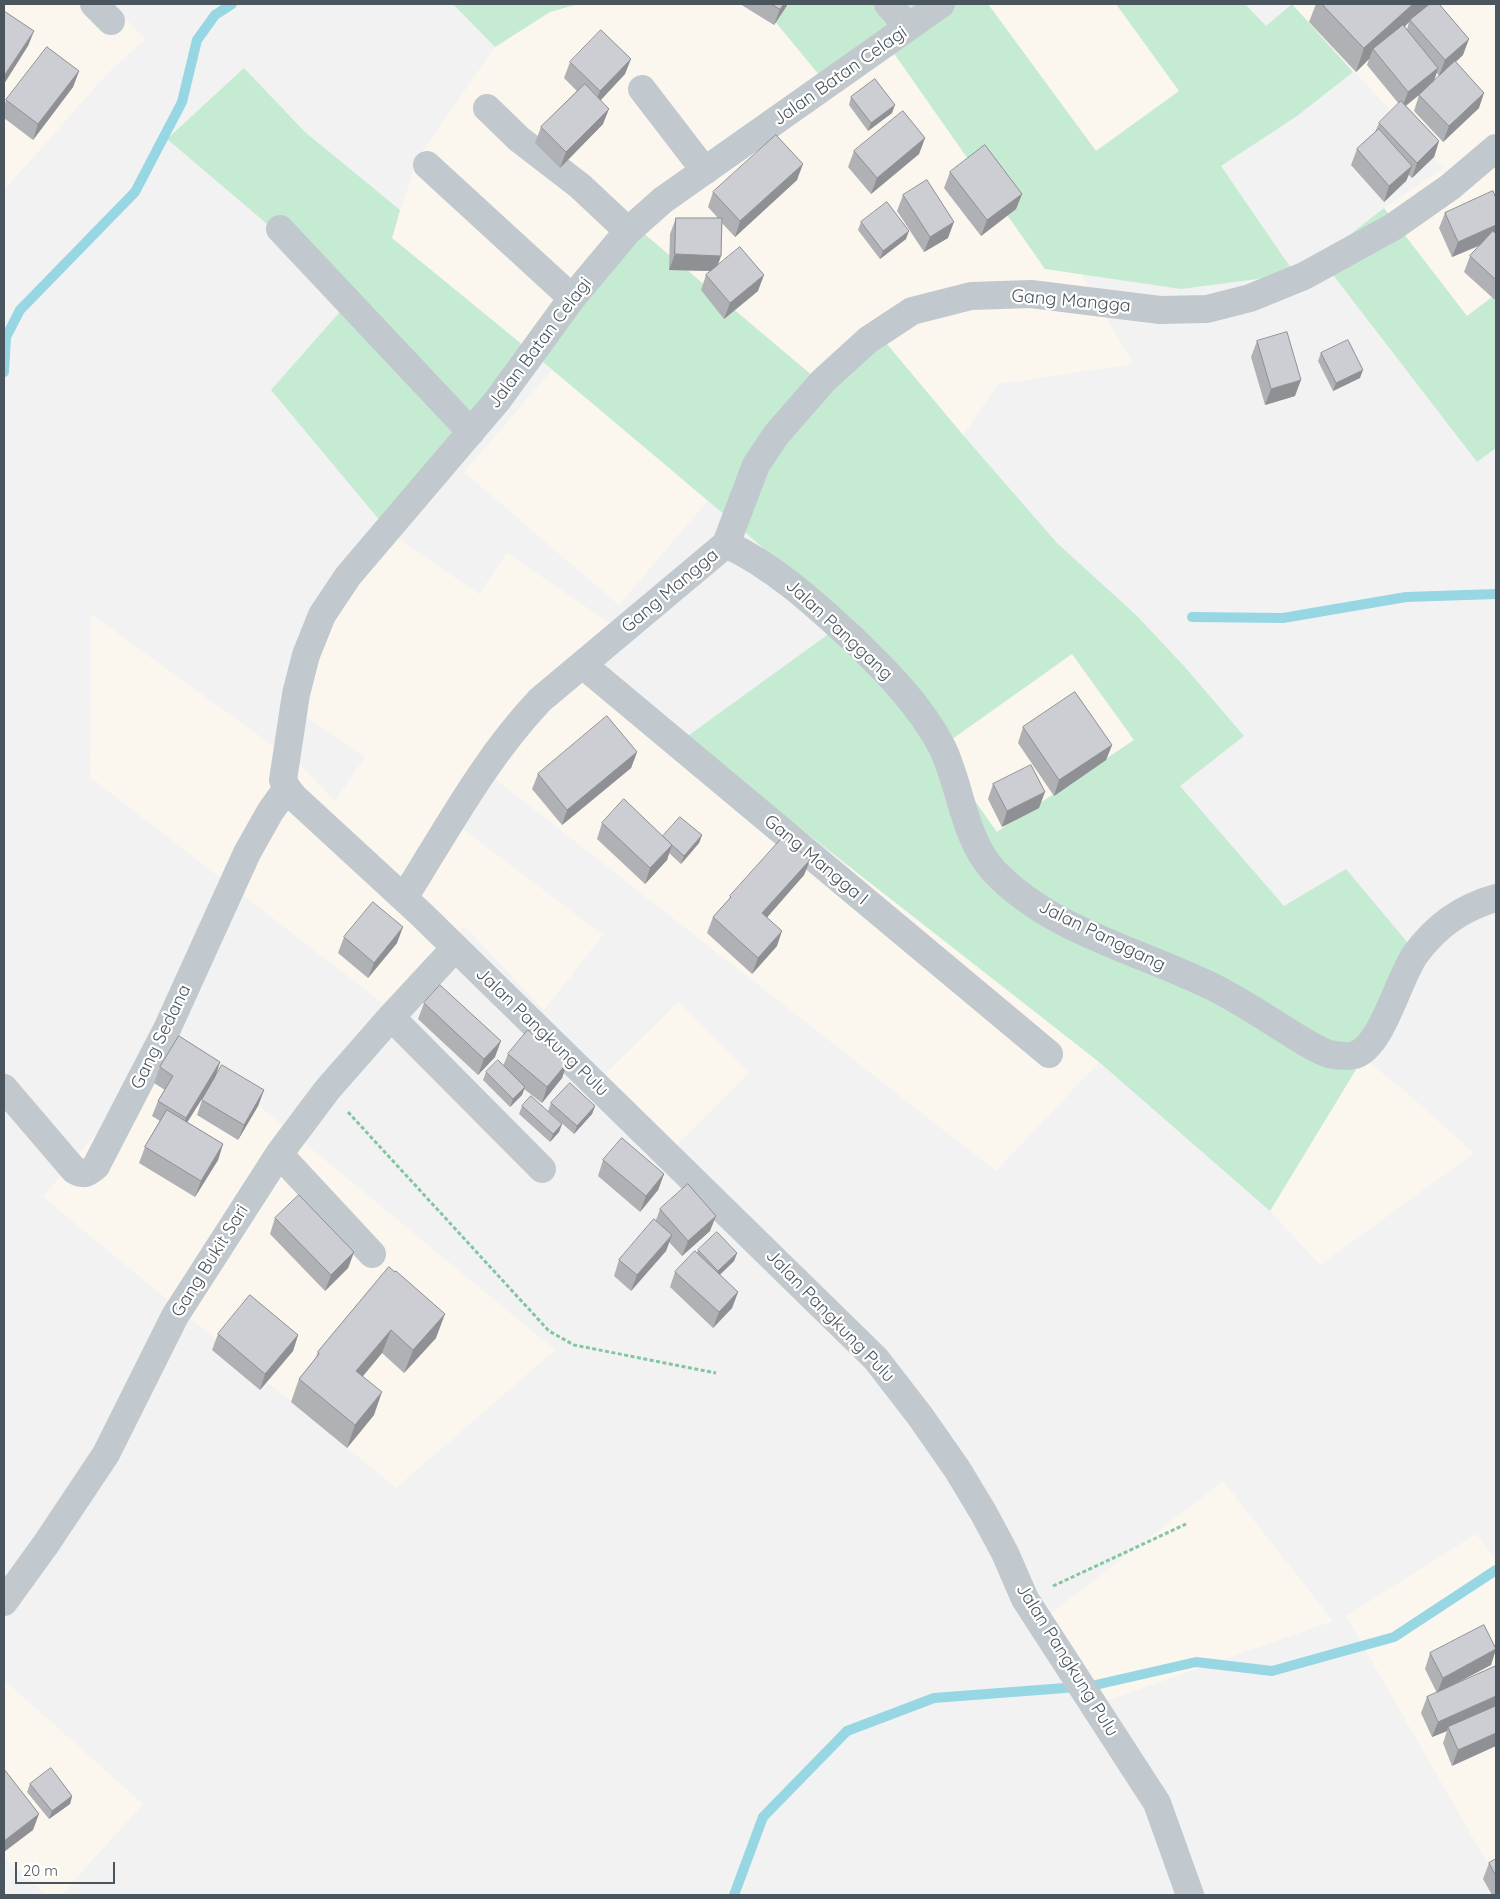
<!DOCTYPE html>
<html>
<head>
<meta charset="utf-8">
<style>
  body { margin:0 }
  #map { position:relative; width:1500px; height:1899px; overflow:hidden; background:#f3f2f2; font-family:Quicksand,sans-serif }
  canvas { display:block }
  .frame { position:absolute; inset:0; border:5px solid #4b555d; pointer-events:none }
  .scale { position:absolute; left:15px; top:1862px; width:100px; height:22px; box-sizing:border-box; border:2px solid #4b555d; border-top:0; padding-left:6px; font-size:15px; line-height:18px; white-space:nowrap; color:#4b555d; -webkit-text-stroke:4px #fff; paint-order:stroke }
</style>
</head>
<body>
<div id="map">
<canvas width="1500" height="1899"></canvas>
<div class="frame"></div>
<div class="scale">20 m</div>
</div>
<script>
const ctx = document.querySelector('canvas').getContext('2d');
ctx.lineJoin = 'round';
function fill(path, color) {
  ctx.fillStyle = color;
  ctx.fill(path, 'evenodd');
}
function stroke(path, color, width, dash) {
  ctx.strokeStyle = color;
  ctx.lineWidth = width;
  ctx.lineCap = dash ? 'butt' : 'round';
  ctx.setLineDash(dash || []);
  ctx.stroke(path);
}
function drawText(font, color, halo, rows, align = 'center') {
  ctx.font = font + ' Quicksand,sans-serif';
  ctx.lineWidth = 4.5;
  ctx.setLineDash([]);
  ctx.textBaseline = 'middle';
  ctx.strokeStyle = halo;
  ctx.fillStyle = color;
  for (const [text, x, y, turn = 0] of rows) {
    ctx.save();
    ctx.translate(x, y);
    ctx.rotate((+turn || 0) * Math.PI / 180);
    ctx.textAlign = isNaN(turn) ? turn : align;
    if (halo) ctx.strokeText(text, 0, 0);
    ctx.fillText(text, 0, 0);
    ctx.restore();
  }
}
fill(new Path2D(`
  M4 4H112L145 39 107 74 4 190Z
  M578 4H790L773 19 893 52 1045 268 1081 274 1133 364 998 384 963 435 871 325 820 382 524 346 392 238 417 159 495 47 550 12Z
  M988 4H1116L1180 91 1096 151Z
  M1292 4H1496V294L1467 317 1384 208 1444 168Z
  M553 369 707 501 619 605 464 472Z
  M391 534 479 594 507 553 618 629 574 651 1099 1062 996 1171 485 771 452 821 603 935 544 1010 464 926 389 1008 90 777 91 614 302 767 335 801 365 757 279 698Z
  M1072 654 1134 740 997 832 938 750Z
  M678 1002 749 1073 674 1148 604 1075Z
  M176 1037 555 1350 396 1488 43 1197Z
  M1363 1058 1401 1088 1474 1153 1320 1265 1270 1211Z
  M1223 1481 1333 1621 1089 1707 1049 1615Z
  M1476 1534 1496 1561V1878L1346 1616Z
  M4 1680 143 1804 61 1895H46L4 1857Z`), '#fbf7ee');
fill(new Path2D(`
  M453 4H578L550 12 495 47Z
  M790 4H988L1096 151 1179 91 1116 4H1245L1266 26 1292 4 1353 72 1297 116 1221 166 1295 274 1181 289 1045 269 893 52 820 76 773 19Z
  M244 68 305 132 400 210 392 238 524 346 629 221 820 382 871 325 963 435 1057 543 1136 615 1184 666 1244 736 1180 786 1284 906 1346 869 1413 949 1363 1058 1270 1211 1099 1062 685 738 845 622 744 531 524 346 391 534 271 390 353 297 167 139ZM1072 654 1134 740 997 832 938 749Z
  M1384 208 1467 316 1496 294V448L1477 462 1320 258Z`), '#c5ebd2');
stroke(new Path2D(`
  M4 372 6 337 20 310 135 192 182 102 197 40 215 15 232 4
  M1192 617 1283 618 1406 597 1496 594
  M734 1895 763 1817 847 1731 934 1698 1091 1686 1196 1662 1272 1671 1394 1637 1496 1570`), '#97d7e4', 10);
stroke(new Path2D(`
  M348 1112 549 1331 574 1345 716 1373
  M1053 1586 1186 1524`), '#81c6a1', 3, [4, 2.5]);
stroke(new Path2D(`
  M94 4 111 21
  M888 4 908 27
  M941 4 663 200 628 231 572 298 497 401 348 576 322 615 306 655 296 694 283 780 287 788 294 797 421 914 876 1359 920 1416 957 1469 983 1512 1005 1553 1025 1599 1157 1803 1190 1895
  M642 89 705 171
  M487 108 519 139 580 186 628 231
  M427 165 572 298
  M280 229 471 432
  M726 544C775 567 815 604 854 640 887 672 920 705 942 747 961 786 963 836 993 870 1049 931 1141 951 1213 987 1239 1000 1263 1016 1287 1031 1300 1039 1314 1049 1329 1054 1338 1056 1347 1057 1355 1055 1383 1045 1398 979 1415 955 1435 927 1463 907 1496 898
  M583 665 1049 1054
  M404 898C446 831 485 758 540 700L726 544 756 465 776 435 823 381 868 340 912 311 971 296 1031 294 1160 310 1207 309 1250 298 1304 276 1393 227 1450 187 1496 148
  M391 1017 542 1169
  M4 1088 74 1170C84 1176 88 1173 96 1166L167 1029 247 853 270 812 287 788
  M279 1154 372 1254
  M4 1602 46 1544 106 1454 175 1316 279 1154 327 1090 391 1017 455 948`), '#c1c9ce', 28);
fill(new Path2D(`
  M740 4H788L774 25Z
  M1316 4H1430L1463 55 1456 62 1479 108 1443 142 1414 111 1419 95 1424 91 1406 106 1439 141 1434 157 1412 178 1409 175 1406 181 1384 202 1351 165 1357 149 1375 132 1379 123 1399 104 1367 65 1369 59 1356 72 1309 22ZM1409 22 1407 29 1405 27ZM1450 66 1433 82 1437 73 1439 76Z
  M570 62 625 74 601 100 603 124 560 168 535 143 541 127 577 91 564 78Z
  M79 71 73 87 33 140 4 118V107L6 100Z
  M851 97 892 113 868 131 849 105Z
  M925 138 919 154 871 194 848 167 854 151Z
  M950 172 1022 194 1016 209 981 236 944 188Z
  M797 180 735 237 722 223 721 256 718 265 758 291 724 319 701 290 706 275 710 271 669 270 670 234 676 218H718L708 207 713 192Z
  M903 195 948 238 924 252 897 211Z
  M1496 198V298L1495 300 1464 272 1470 256 1479 246 1452 257 1439 228 1445 213Z
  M861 222 906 239 880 259 858 230Z
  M1257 341 1295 396 1265 405 1251 357Z
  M1321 353 1360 378 1333 391 1318 361Z
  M1023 727 1112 745 1106 760 1054 796 1018 743Z
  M637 752 631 768 562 825 532 789 538 774Z
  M993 784 1039 808 1002 827 988 799Z
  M602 823 663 836 702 835 699 843 681 864 669 853 667 860 645 884 597 839Z
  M810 860 804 875 767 917 777 946 752 974 707 933 713 917 729 900 730 896Z
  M344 937 397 943 368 978 338 953Z
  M424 1003 495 1057 478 1075 418 1019Z
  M508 1054 567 1063 562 1078 542 1103 524 1089 522 1095 510 1107 483 1080 486 1072 503 1066Z
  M220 1062 215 1078 187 1122 223 1144 218 1160 195 1197 139 1163 145 1147 160 1121 152 1116 158 1101 165 1090 154 1083 160 1067Z
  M264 1090 258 1106 238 1140 197 1115 202 1100Z
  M551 1103 595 1106 592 1114 574 1134 548 1111Z
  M522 1106 562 1124 559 1132 550 1142 519 1114Z
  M603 1160 664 1174 658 1190 640 1212 598 1176Z
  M660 1209 710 1231 682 1256 669 1242 666 1251 631 1291 614 1276 619 1260 656 1220Z
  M275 1218 354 1252 348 1268 325 1291 270 1234Z
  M698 1250 737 1253 734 1261 720 1275 738 1292 732 1308 713 1328 670 1287 675 1272 697 1253Z
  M389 1267 436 1338 404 1373 382 1353 363 1376 374 1415 347 1448 291 1402 299 1379 315 1359 318 1352Z
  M218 1334 298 1335 293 1351 260 1390 212 1350Z
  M1496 1649 1491 1665 1446 1689 1496 1666 1452 1766 1443 1743 1447 1731 1432 1737 1421 1713 1427 1697 1437 1693 1425 1669 1430 1653Z
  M30 1784 72 1796 70 1804 49 1819 27 1792Z
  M1496 1859V1895H1492L1483 1879 1489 1863Z`), '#afb1b5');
fill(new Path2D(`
  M784 4H788L774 25 780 9Z
  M1413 4H1430L1410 20 1409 22 1376 53 1373 49 1369 59 1356 72 1364 48Z
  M34 31 28 46 4 84V76Z
  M1469 39 1463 55 1439 76 1445 60Z
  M631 59 625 74 594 107 600 91Z
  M1438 68 1433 84 1402 108 1408 92Z
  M79 71 73 87 33 140 38 124Z
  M1484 93 1479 108 1443 142 1449 126Z
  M895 105 892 113 868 131 871 123Z
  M609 109 603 124 560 168 566 152Z
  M925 138 919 154 871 194 877 178Z
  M1439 141 1434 157 1412 178 1417 163Z
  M803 164 797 180 735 237 740 221Z
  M1412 166 1406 181 1384 202 1389 186Z
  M1022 194 1016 209 981 236 987 220Z
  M954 222 948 238 924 252 930 237Z
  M1496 225V238L1452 257 1458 242Z
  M909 231 906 239 880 259 883 251Z
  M675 254 721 256 715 271 669 270Z
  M764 275 758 291 724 319 730 303Z
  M1363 370 1360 378 1333 391 1336 383Z
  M1301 380 1295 396 1265 405 1271 389Z
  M1112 745 1106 760 1054 796 1059 780Z
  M637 752 631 768 562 825 567 810Z
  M1045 792 1039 808 1002 827 1007 811Z
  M702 835 699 843 681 864 684 856Z
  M672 845 667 860 645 884 650 868Z
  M810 860 804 875 757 929 762 913Z
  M403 927 397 943 368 978 374 963Z
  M782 931 777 946 752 974 758 958Z
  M501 1041 495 1057 478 1075 484 1059Z
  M220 1062 215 1078 180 1134 186 1118Z
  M567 1063 562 1078 542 1103 547 1087Z
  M525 1087 522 1095 510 1107 513 1099Z
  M264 1090 258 1106 238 1140 244 1125Z
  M595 1106 592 1114 574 1134 577 1126Z
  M562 1124 559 1132 550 1142 553 1134Z
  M223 1144 218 1160 195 1197 201 1181Z
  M664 1174 658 1190 640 1212 646 1196Z
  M716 1216 710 1231 682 1256 688 1241Z
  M672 1235 666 1251 631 1291 637 1275Z
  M354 1252 348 1268 325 1291 331 1275Z
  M737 1253 734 1261 715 1279 718 1271Z
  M738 1292 732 1308 713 1328 719 1312Z
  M445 1314 436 1338 404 1373 413 1350Z
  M391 1330 382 1353 348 1394 356 1371Z
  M298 1335 293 1351 260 1390 265 1374Z
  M382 1392 374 1415 347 1448 355 1425Z
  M1496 1649 1491 1665 1437 1693 1443 1678Z
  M1496 1696V1709L1448 1727 1447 1731 1432 1737 1438 1722Z
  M1496 1733V1746L1452 1766 1458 1750Z
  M72 1796 70 1804 49 1819 52 1811Z
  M39 1814 33 1830 4 1852V1841Z`), '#8f9094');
const building = new Path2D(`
  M771 4H784L780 9Z
  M1322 4H1413L1364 48Z
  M1430 4H1439L1469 39 1445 60 1410 20Z
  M4 11 34 31 4 76Z
  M1403 25 1438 68 1408 92 1373 49Z
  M601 30 631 59 600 91 570 62Z
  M47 47 79 71 38 124 6 100Z
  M1455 61 1484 93 1449 126 1419 95Z
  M875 79 895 105 871 123 851 97Z
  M585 84 609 109 566 152 541 127Z
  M1401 101 1439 141 1417 163 1379 123Z
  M903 111 925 138 877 178 854 151Z
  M1379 129 1412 166 1389 186 1357 149Z
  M776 135 803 164 740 221 713 192Z
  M985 145 1022 194 987 220 950 172Z
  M927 180 954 222 930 237 903 195Z
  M1493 191 1496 198V225L1458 242 1445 213Z
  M887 202 909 231 883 251 861 222Z
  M676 218H722L721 256 675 254Z
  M1493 231 1496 234V280L1470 256Z
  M740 247 764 275 730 303 706 275Z
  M1287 332 1301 380 1271 389 1257 341Z
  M1348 340 1363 370 1336 383 1321 353Z
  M1075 692 1112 745 1059 780 1023 727Z
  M607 716 637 752 567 810 538 774Z
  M1031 765 1045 792 1007 811 993 784Z
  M624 799 672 845 650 868 602 823Z
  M680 817 702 835 684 856 672 845 663 836Z
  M783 837 810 860 762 913 782 931 758 958 713 917 731 897 730 896Z
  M373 902 403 927 374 963 344 937Z
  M440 985 501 1041 484 1059 424 1003Z
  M528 1030 567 1063 547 1087 508 1054Z
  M179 1036 220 1062 186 1118 158 1101 173 1076 160 1067Z
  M498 1060 525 1087 513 1099 486 1072Z
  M222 1065 264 1090 244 1125 202 1100Z
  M570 1083 595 1106 577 1126 551 1103Z
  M531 1096 562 1124 553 1134 522 1106Z
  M167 1110 223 1144 201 1181 145 1147Z
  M622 1138 664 1174 646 1196 603 1160Z
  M688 1184 716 1216 688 1241 660 1209Z
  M299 1195 354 1252 331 1275 275 1218Z
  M654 1219 672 1235 637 1275 619 1260Z
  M717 1232 737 1253 718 1271 698 1250Z
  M695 1251 738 1292 719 1312 675 1272Z
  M389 1267 395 1272 396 1271 445 1314 413 1350 391 1330 356 1371 382 1392 355 1425 299 1379 319 1354 318 1352Z
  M250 1295 298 1335 265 1374 218 1334Z
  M1484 1625 1496 1649 1443 1678 1430 1653Z
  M1496 1666V1696L1438 1722 1427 1697Z
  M1496 1706V1733L1458 1750 1448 1727Z
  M51 1768 72 1796 52 1811 30 1784Z
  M4 1769 39 1814 4 1841Z
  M1496 1859V1876L1489 1863Z`);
fill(building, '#ccced3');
stroke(building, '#8f9094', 1);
drawText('18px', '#4b555d', '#fff', [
  ["Jalan Batan Celagi",840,76,-35],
  ["Gang Mangga",1071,301,5],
  ["Jalan Batan Celagi",540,343,-53],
  ["Gang Mangga",670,591,-40],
  ["Jalan Panggang",839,630,43],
  ["Gang Mangga I",816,860,40],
  ["Jalan Panggang",1102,936,26],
  ["Jalan Pangkung Pulu",542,1032,44],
  ["Gang Sedana",161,1037,-64],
  ["Gang Bukit Sari",210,1261,-58],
  ["Jalan Pangkung Pulu",830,1316,46],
  ["Jalan Pangkung Pulu",1067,1660,58]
]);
</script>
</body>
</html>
